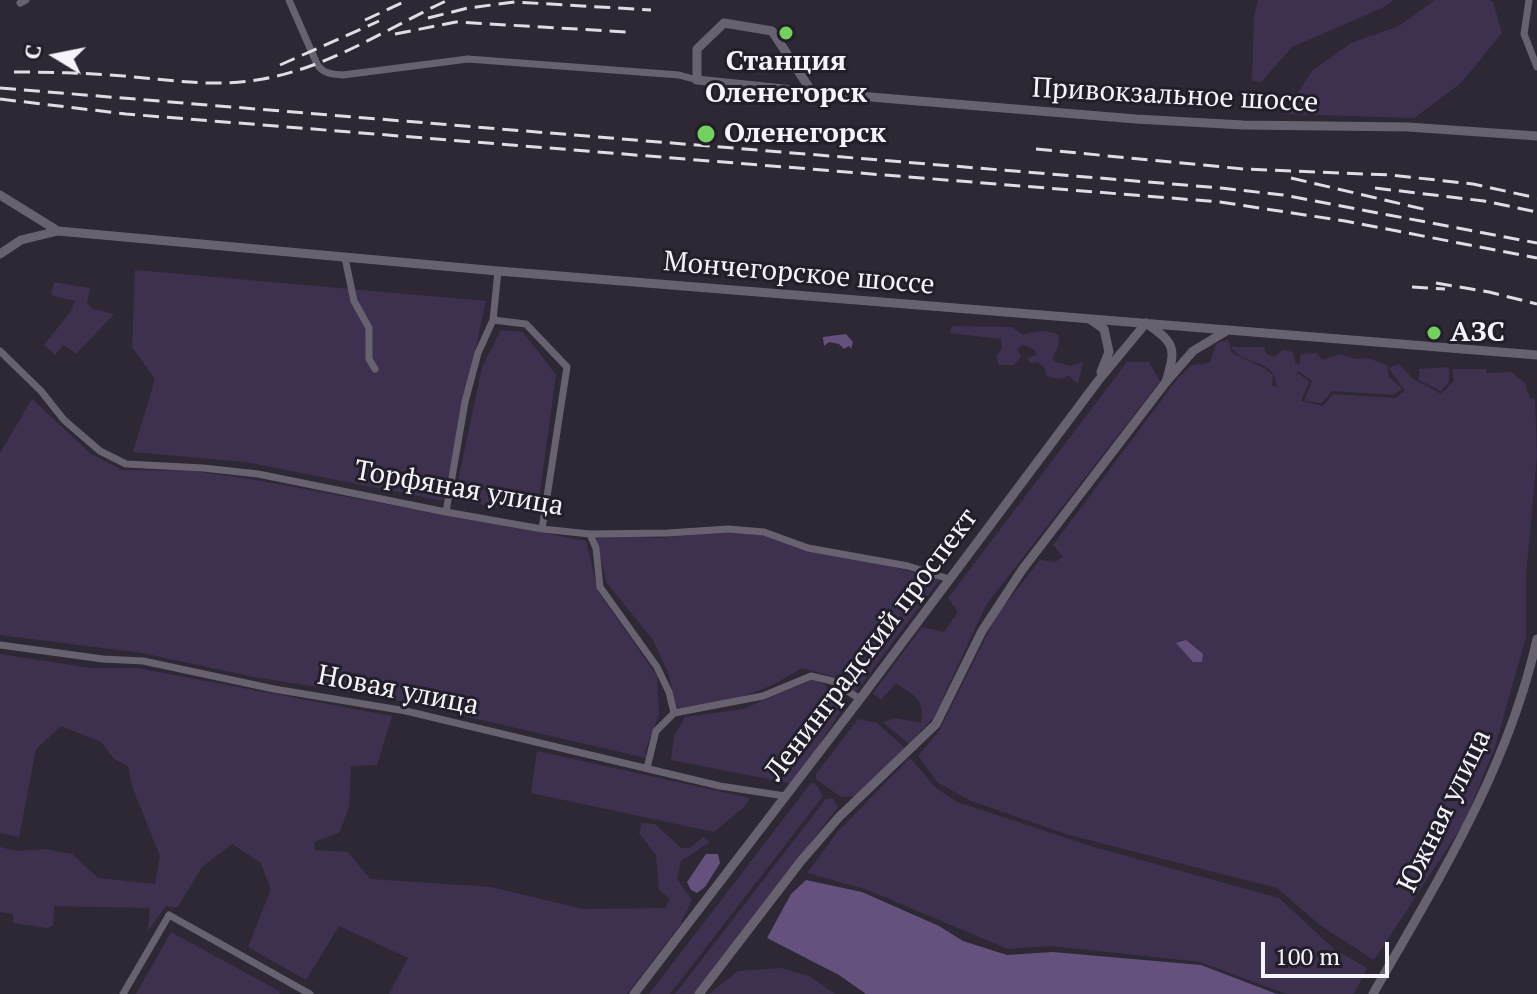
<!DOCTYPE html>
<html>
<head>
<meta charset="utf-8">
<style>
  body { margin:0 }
  #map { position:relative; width:1537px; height:994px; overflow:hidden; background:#2d2834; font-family:"PT Serif",serif }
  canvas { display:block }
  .north { position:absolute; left:16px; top:16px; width:80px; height:80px; -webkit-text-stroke:6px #231f2a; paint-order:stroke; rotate:280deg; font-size:22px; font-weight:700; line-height:32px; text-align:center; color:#f6f3fb }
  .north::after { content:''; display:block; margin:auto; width:28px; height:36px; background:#f6f3fb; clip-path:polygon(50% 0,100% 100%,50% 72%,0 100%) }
  .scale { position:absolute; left:1261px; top:942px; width:128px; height:36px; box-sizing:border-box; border:4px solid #f6f3fb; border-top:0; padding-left:10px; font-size:24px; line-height:28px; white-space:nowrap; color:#f6f3fb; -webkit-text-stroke:6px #231f2a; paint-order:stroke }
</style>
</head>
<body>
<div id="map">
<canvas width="1537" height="994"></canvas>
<div class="north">С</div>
<div class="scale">100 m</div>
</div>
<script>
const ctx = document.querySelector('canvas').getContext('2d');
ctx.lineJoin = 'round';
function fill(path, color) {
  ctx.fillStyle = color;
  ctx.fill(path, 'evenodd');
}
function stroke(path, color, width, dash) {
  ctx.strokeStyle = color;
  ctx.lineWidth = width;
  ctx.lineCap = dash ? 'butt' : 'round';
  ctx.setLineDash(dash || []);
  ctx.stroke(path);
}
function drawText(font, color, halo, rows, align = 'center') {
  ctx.font = font + ' "PT Serif",serif';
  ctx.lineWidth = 6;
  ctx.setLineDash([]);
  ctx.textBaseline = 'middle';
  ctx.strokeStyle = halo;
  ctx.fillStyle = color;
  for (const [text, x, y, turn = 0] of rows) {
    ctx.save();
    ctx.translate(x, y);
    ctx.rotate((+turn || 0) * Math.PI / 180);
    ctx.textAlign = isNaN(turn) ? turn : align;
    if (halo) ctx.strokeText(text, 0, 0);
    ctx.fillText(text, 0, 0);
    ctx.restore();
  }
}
fill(new Path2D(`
  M1258 0H1394L1382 8 1292 47 1261 82 1252 81 1254 16Z
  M1435 0H1489L1493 2 1502 33 1461 83 1414 118 1284 114 1313 70 1351 43 1399 26Z
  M135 270 486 301 443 501 245 462 133 452 155 379 132 347Z
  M54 282 90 288 87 303 93 309 114 314 76 354 63 345 55 355 44 345 71 311 75 301 51 295Z
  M952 326 1012 327 1023 335C1036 330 1046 330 1059 335L1058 347 1052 358 1055 362 1071 366 1083 362 1078 384 1069 376 1059 379 1047 376 1044 367 1038 362 1030 363 1027 358 1037 355 1034 349 1023 345 1017 349 1021 357 1014 365H999L996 356 1002 349 1001 339 950 333Z
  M501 330 523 332 556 375 537 514 454 500 482 367Z
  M1228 340 1232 353 1264 368 1273 375 1272 385 1278 388C1275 383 1276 377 1271 371 1260 360 1239 361 1231 347H1264L1266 354 1274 357 1283 350 1293 352 1295 363 1299 365 1301 354 1317 353 1322 360 1340 354 1356 359 1368 358 1387 365 1389 377 1402 389 1393 395 1332 391 1322 403 1304 401 1312 381 1298 371 1295 378 1298 373 1309 382 1301 401 1323 406 1333 394 1395 398 1405 391 1389 368 1399 364 1413 379 1441 394 1454 381 1452 369H1486L1487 373 1511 372 1524 382 1530 398 1535 399 1537 456 1526 575V637L1495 747 1464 823 1374 960 1321 926 1277 888 1069 835 971 801 938 783 918 756 939 731 997 615 1040 560 1055 562 1063 557 1053 545 1178 378 1192 365 1209 363 1217 343Z
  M1127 362H1149L1160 381 986 605 934 717 909 744 883 722 895 718 921 723C925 698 914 696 896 683L881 700 873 693 922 627 944 632 958 612 948 598Z
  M1449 367V382L1441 391 1419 380V369Z
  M32 399 91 454 122 470 194 471 256 480 586 541 598 591 657 676 659 714 645 752 646 758 386 698 254 677 142 653 0 635V453Z
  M715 532 764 535 940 579 856 692 831 676 802 668C757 697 727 702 675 708L669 675 653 640 606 582 596 535 662 538Z
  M0 654 91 668H137L392 716 377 765 351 766 349 807 339 833 314 842 315 850 348 852 370 879 491 887 583 909 666 908 670 899 659 890 656 855 639 833 642 823 655 824 681 848H690L703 837 710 842 681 861 677 879 692 900 680 925 627 994H389L408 958 339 926 306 980 248 947 271 889 260 862 232 844 202 867 177 908 166 906 148 931 150 908 54 906 53 925 48 928 13 923V914L0 912V847L17 851 45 849 72 854 98 878 155 884 160 856 132 786 128 766 114 759 101 742 61 726 36 749 19 837 0 833Z
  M813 679 825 685 843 708 793 784 671 760 674 736 685 717 743 709Z
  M858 719 877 723 905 748 856 796 841 797 816 779V774Z
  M537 751 750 798 744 807 714 832 531 793Z
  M910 758 936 788 957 802 1094 847 1279 898 1334 949 1367 968 1354 994H1287L1200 962 1051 946 1008 949 865 889 807 873 839 830Z
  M811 783H815L823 796 670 994H649Z
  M833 798 838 807 694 994H675L826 799Z
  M171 932 281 992 279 994H136Z
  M782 968 811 977 835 994H709L738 971Z`), '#3e3150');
fill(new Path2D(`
  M846 334 853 342 851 349 849 346 844 349 839 344 829 342 824 346 823 337Z
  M1186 640 1203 654 1202 662H1193L1176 643Z
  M706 854H718L720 863 705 887 697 893 691 890 687 882Z
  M806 880 862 892 939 926 963 941 1007 955 1053 952 1201 965 1277 994H866L839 975 767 938 791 894Z`), '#64517d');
stroke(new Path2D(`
  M289 0 317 64C323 74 332 74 343 75L468 59 679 75 697 80
  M1529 0 1524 34 1537 67
  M20 3 26 0
  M345 258 354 301 369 328V359L375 369
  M493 320 526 324 567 367 542 529
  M0 351 41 391 64 420 100 451 126 464 203 468 258 474 446 512 542 529 590 534 668 533 728 529 764 532 808 548 908 566 949 579
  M446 512 465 402 478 353 493 320 498 271
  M590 534 596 548 600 587 657 667 669 692 674 713 656 731 647 768
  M0 645 103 659 143 661 274 689 406 711 720 786 785 796
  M674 713 763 696 811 676 832 681 860 699
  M123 994 169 915 310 994`), '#686270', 7);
stroke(new Path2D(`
  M812 92 772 31 724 23 697 49V80L822 93 1136 119 1243 125 1408 127 1537 136
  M0 195 58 231
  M0 254 21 240 58 231 498 271 1537 355
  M1091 320 1104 329 1109 352 1101 372
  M634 994 860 699 1098 381 1146 323C1176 344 1176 348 1166 382
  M699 994 801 861 839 817 936 724 982 631 1022 570 1166 382 1193 351 1228 330
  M1373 994C1438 880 1508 769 1537 639`), '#686270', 9);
stroke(new Path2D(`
  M428 18 468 8 515 2 651 10
  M365 20 408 0
  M395 34 456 22 627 32
  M280 65 379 21
  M14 72C51 72 87 73 124 76 171 80 216 88 263 79 330 67 388 28 448 0
  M0 88 1221 188 1283 195 1537 243
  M0 99 126 114 1220 202 1345 221 1537 258
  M1036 149 1244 169 1390 175 1473 184 1537 198
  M1291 178 1427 210
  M1375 188 1484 201 1537 212
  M1436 283 1489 292 1537 304
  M1412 287 1445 289`), '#dfdce4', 3, [16, 8]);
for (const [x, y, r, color] of [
  [786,33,8,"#73d25d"],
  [706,134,10,"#73d25d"],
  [1434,333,8,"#73d25d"]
]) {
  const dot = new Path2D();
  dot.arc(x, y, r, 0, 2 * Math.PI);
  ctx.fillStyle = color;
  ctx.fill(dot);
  stroke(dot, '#231f2a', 3);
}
drawText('bold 28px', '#f6f3fb', '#231f2a', [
  ["Станция",786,62,"center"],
  ["Оленегорск",786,94,"center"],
  ["Оленегорск",724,134],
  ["АЗС",1450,333]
], 'left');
drawText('28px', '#f6f3fb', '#231f2a', [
  ["Привокзальное шоссе",1175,96,3],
  ["Мончегорское шоссе",799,274,5],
  ["Торфяная улица",459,489,10],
  ["Ленинградский проспект",872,645,-53],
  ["Новая улица",398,691,11],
  ["Южная улица",1445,811,-64]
]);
</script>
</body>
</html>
